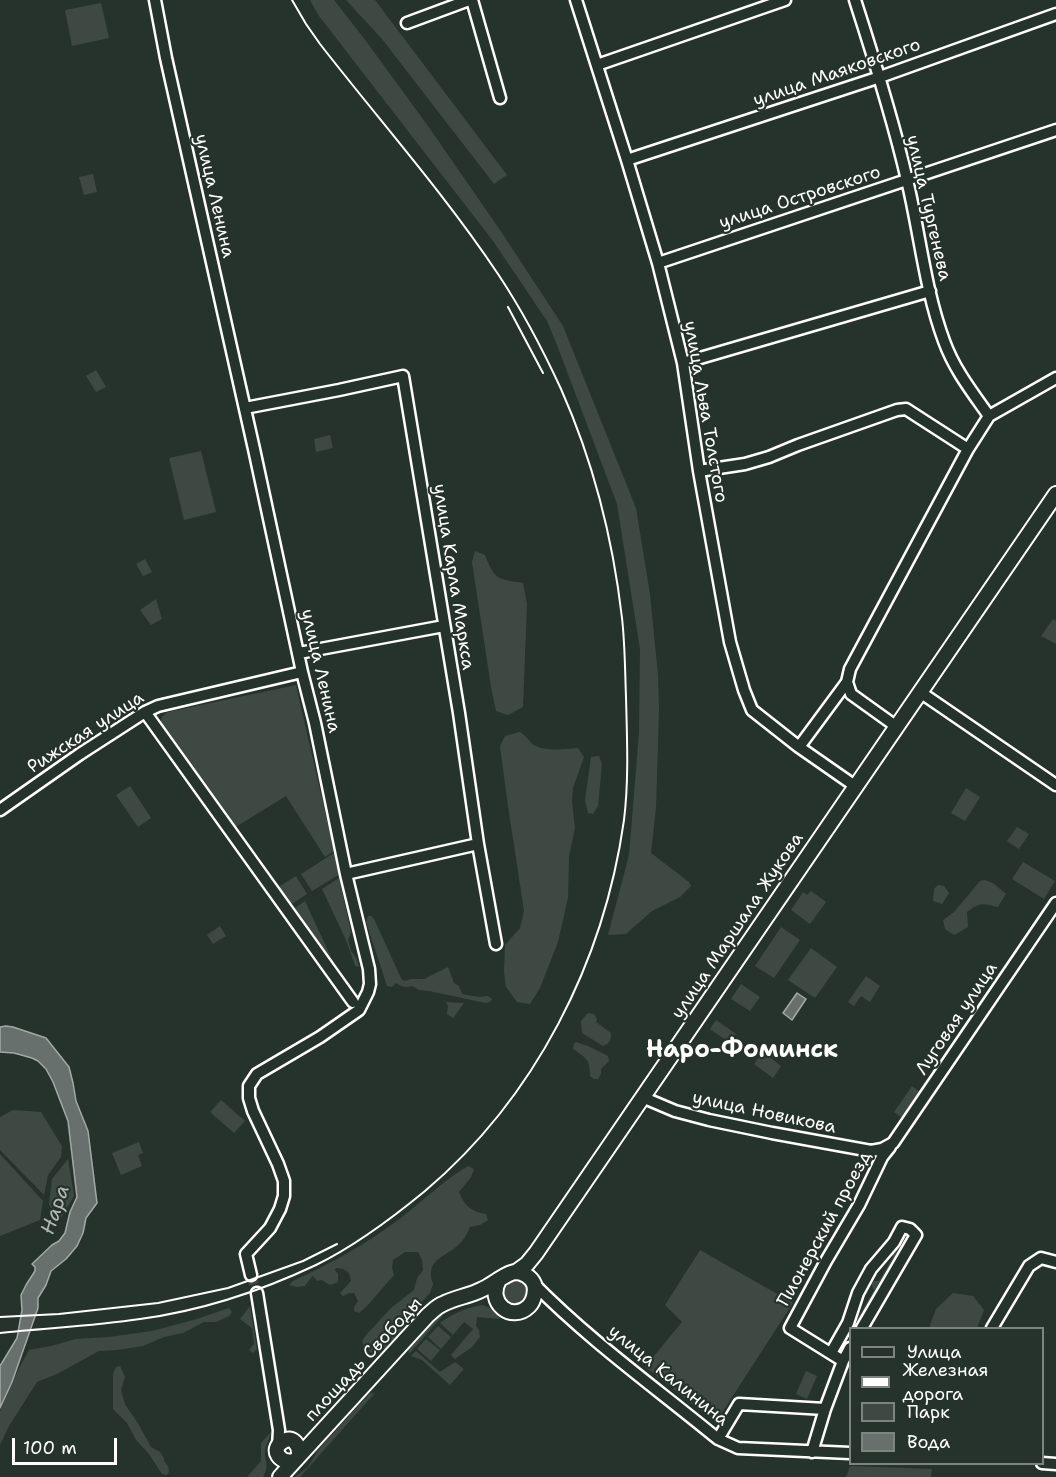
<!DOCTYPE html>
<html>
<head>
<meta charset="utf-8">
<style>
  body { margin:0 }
  #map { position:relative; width:1056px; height:1477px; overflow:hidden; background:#26332d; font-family:"Shantell Sans",sans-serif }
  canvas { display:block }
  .legend { position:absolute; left:849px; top:1327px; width:195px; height:138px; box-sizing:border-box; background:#26332d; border:2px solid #7d8581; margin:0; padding:8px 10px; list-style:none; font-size:18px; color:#fff }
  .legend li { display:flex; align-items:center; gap:12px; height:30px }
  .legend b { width:30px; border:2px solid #7d8581 }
  .scale { position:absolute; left:12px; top:1438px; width:105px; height:27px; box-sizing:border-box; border:3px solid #fff; border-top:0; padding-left:8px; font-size:18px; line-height:21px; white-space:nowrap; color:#fff; -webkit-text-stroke:4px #26332d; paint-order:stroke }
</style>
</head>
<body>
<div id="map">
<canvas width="1056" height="1477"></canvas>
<ul class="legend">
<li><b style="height:8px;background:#26332d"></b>Улица</li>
<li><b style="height:8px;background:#fff"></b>Железная дорога</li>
<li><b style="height:16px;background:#3e4944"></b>Парк</li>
<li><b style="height:16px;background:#67706c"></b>Вода</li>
</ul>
<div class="scale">100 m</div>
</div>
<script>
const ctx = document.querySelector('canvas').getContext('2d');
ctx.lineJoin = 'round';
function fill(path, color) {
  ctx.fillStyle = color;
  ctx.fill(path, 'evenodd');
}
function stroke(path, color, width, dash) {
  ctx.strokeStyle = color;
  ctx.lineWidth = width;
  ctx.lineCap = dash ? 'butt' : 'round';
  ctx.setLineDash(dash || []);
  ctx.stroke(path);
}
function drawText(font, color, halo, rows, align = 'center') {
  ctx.font = font + ' "Shantell Sans",sans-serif';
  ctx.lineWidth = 4.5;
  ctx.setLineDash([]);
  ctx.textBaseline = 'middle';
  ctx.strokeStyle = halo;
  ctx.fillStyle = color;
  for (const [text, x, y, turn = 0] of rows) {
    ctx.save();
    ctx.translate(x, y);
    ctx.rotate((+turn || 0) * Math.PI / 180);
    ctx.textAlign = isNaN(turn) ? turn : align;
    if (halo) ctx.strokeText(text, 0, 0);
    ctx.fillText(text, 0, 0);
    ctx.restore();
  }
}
fill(new Path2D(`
  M310 0H334L366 41 428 126 500 230 563 326 636 508 650 594 658 675 659 710 656 808 651 853 689 882 691 886 680 897 652 911 626 934 608 935 629 855 639 733 640 649 617 504 557 345 547 321 493 241 319 16Z
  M346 0H375L507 175 494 184 382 39Z
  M101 3 109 38 72 46 65 10Z
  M93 174 97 192 84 195 79 177Z
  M96 370 106 387 96 392 86 376Z
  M330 435 333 448 316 452 314 439Z
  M201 451 216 512 184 520 169 458Z
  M475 551 485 555C495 580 497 579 523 583L527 604 523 707 508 715 496 711 491 687 472 562Z
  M145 559 152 572 143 576 136 564Z
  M156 599 162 619 151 625 140 610Z
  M1053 619 1056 621V644L1041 636Z
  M296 685 334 851 325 857 286 796 234 828 161 722 162 717 168 712Z
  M520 732C527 736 530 743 534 745 545 752 566 749 578 748L584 757 573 788 572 801 575 828 569 856 568 898 558 942 540 988 530 1004 517 1002 506 987 504 972 505 945 520 928 524 911 508 806 500 746 505 736Z
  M599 756 602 764 598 806 593 814 588 813 585 800 591 757Z
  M130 786 151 818 138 827 116 795Z
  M966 788 980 797 965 821 951 813Z
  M1017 827 1029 834 1019 849 1007 841Z
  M334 853 340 874 312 891 301 874Z
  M1023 862 1055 881 1044 899 1012 879Z
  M296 876 307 894 289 906 277 888Z
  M339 878 351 932 348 940 351 951 357 959 359 967 355 966 346 940 322 889Z
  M985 880 993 883 1006 894 998 907C983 903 979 902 967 912L968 927 954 935 945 929 943 920 954 912 980 881Z
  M938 885 944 886 949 893 942 904 933 901 934 889Z
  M811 891 826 902 810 924 791 910 803 892 807 895Z
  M305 901 342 981 292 910Z
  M368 916H371L374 919 401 978 404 981 411 979H424L448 967 454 983 459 986 462 994 479 997 488 996 492 999 490 1002 486 1003 429 991 419 990 412 986C405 988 402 987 396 983L392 987 387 986 366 922Z
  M220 926 226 936 213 944 207 935Z
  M781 927 800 940 774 978 755 966Z
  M811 948 837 967 815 998 788 980Z
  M866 976 880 986 870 1002 861 996 854 1006 848 1002Z
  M741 984 760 997 750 1011 731 999Z
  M446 1002 464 1003 453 1018 447 1014 448 1006Z
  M588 1013 594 1014 597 1019 596 1022 611 1033C611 1040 610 1043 603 1046L582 1033 581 1021Z
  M716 1020 736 1034 730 1043 710 1029Z
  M576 1042 588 1046 608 1056 609 1061 601 1069V1074L598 1079H594L590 1076C590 1059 586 1058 573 1049L574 1044Z
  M763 1052 781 1066 773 1078 754 1064Z
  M912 1086 920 1092 902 1118 894 1112Z
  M221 1100 245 1121 234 1133 210 1112Z
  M13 1110 41 1112 62 1146 61 1157 48 1175 44 1195 0 1150V1117Z
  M139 1142 143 1153 138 1155 142 1166 121 1175 112 1153Z
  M0 1154 43 1201 40 1220 0 1236Z
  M68 1159 74 1196 59 1221 49 1204 52 1179Z
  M468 1166 474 1169 471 1177 459 1192C464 1205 471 1212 486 1214L488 1220 480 1225 470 1227C467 1234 463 1242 456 1247 442 1258 425 1261 433 1284L430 1293 411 1314 405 1326 383 1352 374 1354 365 1349 362 1341 367 1334 391 1308 414 1290 417 1278 423 1270 422 1260 418 1252H405L393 1260 392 1268 394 1275 367 1306 359 1313 354 1311V1307L358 1301 354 1293H349L343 1296 340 1293 351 1281 349 1273 343 1269 336 1268 335 1270 338 1274V1282L330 1285 322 1280 317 1281 313 1276 310 1279 305 1286 296 1287 289 1285 293 1281C332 1263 368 1243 402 1217 424 1200 444 1180 468 1166Z
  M906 1232 912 1235 905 1252 898 1253 862 1316 864 1322 862 1325 856 1321 874 1290 871 1284 874 1281H879L893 1257 890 1252Z
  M700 1250 793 1303 716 1422 645 1367 682 1322 665 1305Z
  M503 1293a12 12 0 1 1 24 0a12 12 0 1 1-24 0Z
  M953 1293 973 1296 984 1310 977 1328H929L936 1309Z
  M480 1299 446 1312 409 1354 408 1349C426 1328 435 1315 461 1305 468 1303 473 1300 480 1299Z
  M482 1305C489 1307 498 1311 500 1319L477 1317 476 1326 479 1330 480 1337 472 1347 455 1359 451 1355 473 1329 464 1322 453 1335 440 1323C451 1314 468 1307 482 1305Z
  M250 1306 257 1349 253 1353 249 1350 254 1344 252 1328 240 1319Z
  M229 1308 232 1312 229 1316 216 1322H204L183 1333 164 1337 143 1346 117 1350 99 1351 57 1374 37 1382 9 1426 0 1445V1411L18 1370 29 1350 51 1346 76 1339 109 1337 152 1331 197 1319Z
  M438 1326 451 1337 441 1349 428 1337Z
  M426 1339 440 1350 431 1361 417 1349Z
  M416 1351 440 1372 455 1362 464 1369 450 1385 422 1360 411 1356Z
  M120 1366 125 1377 121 1390 125 1404 139 1425 151 1447 160 1452 164 1458V1461L168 1466 169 1472 167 1475 162 1474 149 1454 136 1440 127 1423 113 1409V1374L116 1367Z
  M806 1371 817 1376 807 1399 796 1394Z
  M372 1393 374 1394 300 1477H295L308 1467 318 1450 369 1394Z
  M271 1432C270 1438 268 1441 266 1446 262 1459 271 1463 263 1477H247L261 1461V1443Z
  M850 1466 932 1469 931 1477H846Z`), '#3e4944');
const water = new Path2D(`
  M797 993 806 999 792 1020 783 1013Z
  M6 1026 13 1027 46 1038 69 1067 73 1083 76 1101 88 1131 97 1203 86 1218 83 1233 77 1246 66 1259 51 1271 46 1285 38 1298V1308L12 1382 0 1408V1366L17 1338 22 1310 21 1295 26 1285 35 1271V1267L32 1264 52 1245 59 1241 65 1233 70 1212 77 1197 68 1121 53 1082 46 1069 38 1061 32 1058 14 1053 0 1052V1027Z`);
fill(water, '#67706c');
stroke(water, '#a4a9a7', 1.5);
stroke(new Path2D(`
  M251 1275 257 1293`), '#3c4742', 10, [10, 5]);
const minor = new Path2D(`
  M155 0 166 58 254 449 302 672 315 723 346 874 369 969 370 984 368 992 359 1010 320 1037 257 1074 249 1086V1098L253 1111 278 1164 284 1181V1196L280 1209 270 1228 246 1254 251 1275
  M472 0 500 98
  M576 0 627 160 658 263 683 363 699 471 730 642 744 690 752 710 799 747 855 786
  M855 0C874 59 893 119 907 180 920 234 925 290 944 341 954 369 972 392 989 416
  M407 23 469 0
  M597 65 785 0
  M627 160 880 77 1056 14
  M658 263 1056 130
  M683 363 930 291
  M245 408 339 390 403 376 459 713 478 844 496 944
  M699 471 745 464 769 457 798 445 897 410 906 409 968 449
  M299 653 444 626
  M920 692 1056 785
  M145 712 353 1002
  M897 727 851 694 847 682 850 669 968 449 989 416 1056 378
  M799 747 847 682
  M0 810 80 754 145 712 158 706 302 672
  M346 874 478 844
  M642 1097 675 1111 709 1120 772 1133 871 1151 882 1149 893 1143 1056 903
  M533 1283C590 1341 656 1388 718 1439L738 1448 850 1453
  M257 1293 279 1430 278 1447
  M992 1328 1029 1266 1041 1258 1056 1262
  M831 1353 848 1323 858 1293 871 1269 894 1242 902 1227 910 1229 916 1235 862 1328
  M843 1361 850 1348
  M825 1409 843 1361 790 1328 826 1261 859 1205 882 1157 890 1147
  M718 1439 739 1404 825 1409 812 1452
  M1042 1463 1056 1464`);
const major = new Path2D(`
  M516 1272 527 1264 536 1253 1056 494
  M294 1461C280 1464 270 1450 282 1442 293 1434 300 1446 299 1456
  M280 1477 428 1315C433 1311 437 1306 443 1304 452 1299 463 1297 474 1293 482 1290 491 1285 498 1280 503 1277 509 1273 515 1272 523 1272 531 1277 534 1284 536 1291 534 1301 529 1306 512 1323 486 1303 499 1280`);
stroke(minor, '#fff', 15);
stroke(major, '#fff', 18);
stroke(minor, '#26332d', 10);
stroke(major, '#26332d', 14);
stroke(new Path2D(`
  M508 307 543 373
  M0 1317 59 1314 158 1303 228 1288 303 1261 337 1244
  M0 1333C47 1328 94 1326 140 1319 200 1311 261 1291 316 1265 355 1246 391 1219 425 1191 535 1098 604 962 624 820 629 779 627 738 626 697 625 671 625 644 622 618 613 540 593 461 561 389 543 350 522 310 498 274 444 193 379 120 320 44L306 24 292 0`), '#fff', 2);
drawText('18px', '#fff', '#26332d', [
  ["улица Маяковского",837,73,-19],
  ["улица Ленина",214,196,77],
  ["улица Островского",800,198,-18],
  ["улица Тургенева",928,208,77],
  ["улица Льва Толстого",705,412,80],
  ["улица Карла Маркса",453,577,81],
  ["улица Ленина",320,671,77],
  ["Рижская улица",86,733,-33],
  ["улица Маршала Жукова",738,926,-56],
  ["Луговая улица",957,1019,-56],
  ["улица Новикова",764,1113,12],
  ["Пионерский проезд",825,1229,-61],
  ["площадь Свободы",364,1360,-47],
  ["улица Калинина",668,1376,39]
]);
drawText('italic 20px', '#b3b8b6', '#26332d', [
  ["Нара",56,1210,-71]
]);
drawText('bold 24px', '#fff', '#26332d', [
  ["Наро-Фоминск",742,1051]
]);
</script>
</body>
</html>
